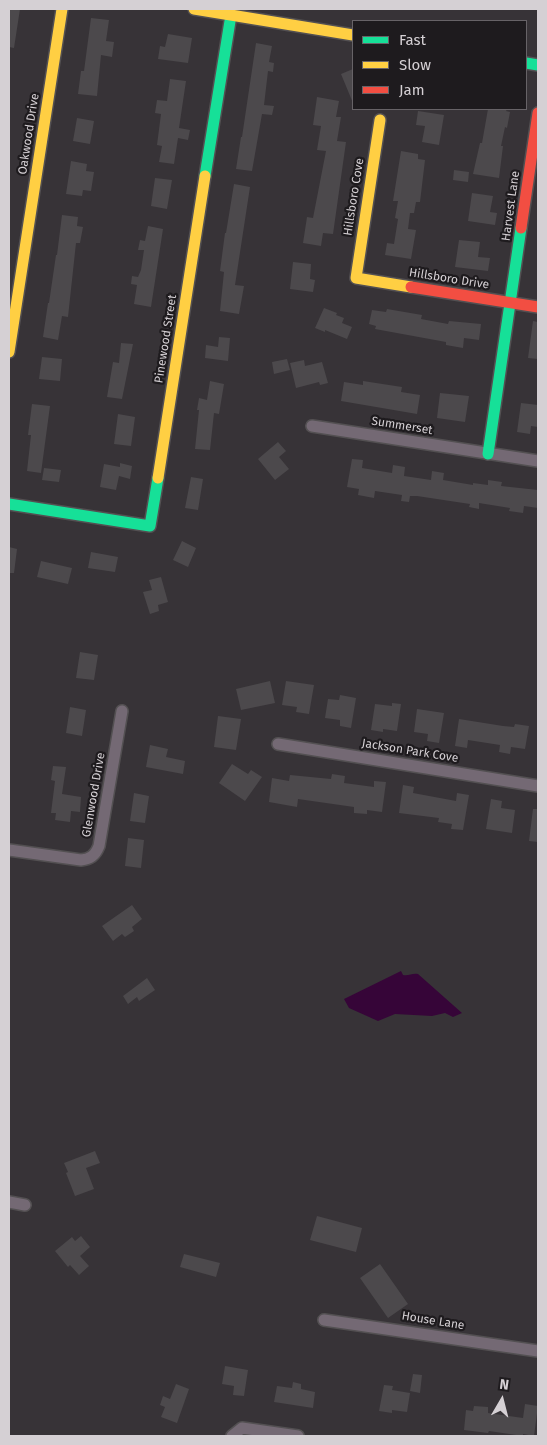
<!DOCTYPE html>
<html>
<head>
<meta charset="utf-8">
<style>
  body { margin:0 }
  #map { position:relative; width:547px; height:1445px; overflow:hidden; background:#373337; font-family:"Fira Sans",sans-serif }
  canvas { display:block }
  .frame { position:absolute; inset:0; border:10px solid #d5d0d4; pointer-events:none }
  .legend { position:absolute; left:352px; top:20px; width:175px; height:90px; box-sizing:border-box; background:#1e1b1e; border:1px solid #676367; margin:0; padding:6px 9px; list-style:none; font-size:15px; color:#d5d0d4 }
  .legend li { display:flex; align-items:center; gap:10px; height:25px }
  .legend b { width:25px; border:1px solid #676367 }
  .north { position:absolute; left:477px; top:1375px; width:50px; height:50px; -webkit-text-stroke:4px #1e1b1e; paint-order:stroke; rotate:8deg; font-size:14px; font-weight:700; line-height:20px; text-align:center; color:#d5d0d4 }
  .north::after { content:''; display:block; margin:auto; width:18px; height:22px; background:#d5d0d4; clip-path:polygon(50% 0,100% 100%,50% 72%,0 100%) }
</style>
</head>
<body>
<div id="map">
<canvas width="547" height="1445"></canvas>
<div class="frame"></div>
<ul class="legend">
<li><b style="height:6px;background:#16e098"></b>Fast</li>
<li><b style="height:6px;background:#ffcf43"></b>Slow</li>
<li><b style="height:6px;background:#f24e42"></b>Jam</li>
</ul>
<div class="north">N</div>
</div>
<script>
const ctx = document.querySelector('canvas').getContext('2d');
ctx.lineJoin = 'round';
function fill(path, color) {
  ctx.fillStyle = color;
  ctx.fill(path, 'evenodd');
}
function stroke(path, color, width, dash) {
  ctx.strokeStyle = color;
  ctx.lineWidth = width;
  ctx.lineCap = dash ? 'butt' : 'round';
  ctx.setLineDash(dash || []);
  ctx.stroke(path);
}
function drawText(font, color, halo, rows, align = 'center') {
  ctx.font = font + ' "Fira Sans",sans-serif';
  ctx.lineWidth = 4.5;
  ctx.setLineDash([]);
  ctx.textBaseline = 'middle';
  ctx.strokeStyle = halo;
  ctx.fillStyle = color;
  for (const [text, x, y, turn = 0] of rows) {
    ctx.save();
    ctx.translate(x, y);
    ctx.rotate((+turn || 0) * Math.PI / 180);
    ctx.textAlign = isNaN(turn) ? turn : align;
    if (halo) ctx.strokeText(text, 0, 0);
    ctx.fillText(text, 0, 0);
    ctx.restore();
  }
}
fill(new Path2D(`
  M401 971 403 975C409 976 412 973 418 974L462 1013 453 1017 445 1013 432 1016 395 1014 378 1021 349 1008 344 999Z`), '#360538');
fill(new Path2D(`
  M9 9H20L14 48 9 47Z
  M91 18 109 20 106 41 114 42 112 57 101 55 97 96 78 94 81 71H84Z
  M168 34 192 38 188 63 158 59 160 46 165 47Z
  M256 43 272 46 269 62 274 63 273 72 268 71 264 105 274 106 272 115 262 114 252 171 236 169 241 137H242Z
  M353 69V103L341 74Z
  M170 79 186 81 179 128 190 130 188 140 178 138 174 164 159 162 162 146 157 145 161 114 155 113 157 100 167 101Z
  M317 97 339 101 336 117H341L337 141 346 142 333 234 323 233 321 246 303 243 307 217 313 218 326 151 317 150 321 126 313 125Z
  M488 109H507L506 111 510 112 507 128 505 127 501 146H503L499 178 473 174 480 143H482Z
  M418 111 444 115 439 145 422 142 425 126 416 125Z
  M77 118 94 121 90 144 73 141Z
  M401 151 418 154V159L425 160 420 202H416L414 213H410L408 229 416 230 411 259 385 255 387 243 394 244 398 219 395 218 398 201H393Z
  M71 161 87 164 86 171 94 172 91 191 83 190 82 196 66 194Z
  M454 170 469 172 468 182 453 180Z
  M155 178 172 180 167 209 151 206Z
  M234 184 250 187 235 285 244 286 239 314 220 311 224 272 220 271 225 233H226Z
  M472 193 493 196 490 212 497 213 495 225 468 221Z
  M62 215 78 217 77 226 83 227 80 243H76L68 317 62 316 58 340 43 337 48 303H49L56 255H57Z
  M148 226 163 229 151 307 134 304 137 285 131 284 132 276 138 277 141 270 144 250H138L140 240 145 241Z
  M459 240 480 242 478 257 490 258 488 271 455 267Z
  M293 262 311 264 310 279 315 280 313 292 290 289Z
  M324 308 337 313 336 315 344 318 342 323 352 327 347 339 325 330V332L315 328Z
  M387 309 422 315 421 319 448 324 449 321 481 324 479 340 464 338 463 348 446 345V342L375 329 376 326 369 324 372 310 386 312Z
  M533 321 538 322V359L528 358Z
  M219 337 230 338 228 361 205 358 206 345 218 347Z
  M121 343 133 344 122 399 107 397 113 362 119 363Z
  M42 357 62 359 60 381 39 379Z
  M287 359 290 370 274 374 272 362Z
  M304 360 305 366 322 362 328 383 320 385 319 382 296 388 290 363Z
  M210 381 224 384 219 414 214 413 210 450 195 449 199 410H197L199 398 207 400Z
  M363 381 402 387 401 392 420 395 417 414 341 401 344 382 363 385Z
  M440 393 469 396 465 422 437 418Z
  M521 403 538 405V427L531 426 530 434 517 432Z
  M32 404 50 406 41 473 27 471 31 435H28Z
  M118 414 135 417 131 446 114 444Z
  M278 442 286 451 279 457 289 469 275 480 258 459Z
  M352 459 363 460 362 468 392 473 393 465 405 467 404 476 431 480 432 471 444 473 443 480 473 485V483L488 485V480L502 482 501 486 538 490V508L524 506 523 513 509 511 510 508 479 503V509L469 507 470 504 417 496H410L409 502 401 501 402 495 375 491 374 498 358 495 359 489 347 487Z
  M120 463 132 466 130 479 119 476 116 490 100 487 104 464 120 467Z
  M44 468 61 470 59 482 42 480Z
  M191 477 203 479 198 510 185 508Z
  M182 541 196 548 188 567 173 560Z
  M9 547 17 549 14 573H9Z
  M91 552 118 557 115 572 88 568Z
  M41 561 72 568 68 584 37 577Z
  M161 577 168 602 158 605 159 611 150 614 143 592 152 590 149 580Z
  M80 652 98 655 94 680 76 678Z
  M270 681 275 703 241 710 236 689Z
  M286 681 314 685 309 714 296 712 297 707 282 705Z
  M340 695 356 698 351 728 340 726V720L325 718 328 699 339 700Z
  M392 703 401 704 397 731 383 729V732L371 730 375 704 392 706Z
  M70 707 86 710 82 736 66 733Z
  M417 709 444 713 439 743 427 741 428 734 414 732Z
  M218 716 241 719 236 750 214 747Z
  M459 719 503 726 514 727 515 724 529 726 525 749 511 747 510 754 499 752 500 745 468 740 467 748 455 746Z
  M150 745 168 749 166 757 185 761 183 774 146 767Z
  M232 764 248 774 251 770 262 777 245 801 219 783Z
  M53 766 66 767 62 794 81 797 80 812 71 811 70 822 55 820 56 813H51L55 781 51 780Z
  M332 774 345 776 344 783 374 787V781L386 782 382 812 367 810V814L354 813V807L298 799 297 807 269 802 272 778 289 781 290 775 331 779Z
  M403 785 414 787 413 793 456 801 457 793 469 795 463 830 451 829 452 824 438 822 439 818 399 813Z
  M134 793 149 796 145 823 130 821Z
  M491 799 502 801 501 808 515 810 512 833 486 829Z
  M533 809H538V842L529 841Z
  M128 838 144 840 141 868 125 866Z
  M132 905 142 919 132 927 134 931 125 937 122 934 113 941 102 926Z
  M147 978 155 990 139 1001 137 997 128 1004 123 996Z
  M95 1151 100 1163 86 1168 94 1189 75 1196 66 1173 68 1172 64 1163Z
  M317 1216 362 1228 356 1252 310 1240Z
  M81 1236 90 1247 80 1256 89 1266 79 1275 70 1265 68 1267 55 1251 72 1237 75 1241Z
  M184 1254 220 1263 216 1277 180 1267Z
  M380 1264 408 1304 388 1318 360 1278Z
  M225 1366 248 1370 244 1396 233 1395 234 1386 222 1384Z
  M413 1374 422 1375 420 1393 410 1391Z
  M293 1382 301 1384V1389L315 1392 313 1408 274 1402 277 1386 292 1388Z
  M176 1384 189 1389 177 1423 161 1417 165 1407 160 1405 163 1396 170 1399Z
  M384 1385 393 1386 392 1390 410 1393 407 1412 392 1410V1413L379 1411Z
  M525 1404 538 1406 534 1436 523 1434V1436L489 1431 488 1433 464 1430 466 1410 473 1411 474 1406 488 1407V1413L523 1418Z`), '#4c494c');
const street = new Path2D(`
  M312 426 538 461
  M278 744 538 786
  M9 850 81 860C90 859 95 856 99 846L122 711
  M9 1202 25 1205
  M324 1320 538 1351
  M232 1436 242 1428 298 1436`);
const fast = new Path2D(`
  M526 63 538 65
  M205 176 231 15
  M488 454 521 228
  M9 504 150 526 158 478`);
const slow = new Path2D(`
  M194 9 353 35
  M380 120 356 278 411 287
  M9 352 62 9
  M158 478 205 176`);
const jam = new Path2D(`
  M521 228 538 113
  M411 287 538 307`);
stroke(street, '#535052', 14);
stroke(fast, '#535052', 14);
stroke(slow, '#535052', 14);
stroke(jam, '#535052', 14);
stroke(street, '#746974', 11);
stroke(fast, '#16e098', 11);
stroke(slow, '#ffcf43', 11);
stroke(jam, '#f24e42', 11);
drawText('12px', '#d5d0d4', '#1e1b1e', [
  ["Oakwood Drive",29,134,-81],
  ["Hillsboro Cove",354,197,-81],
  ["Harvest Lane",511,206,-82],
  ["Hillsboro Drive",449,279,9],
  ["Pinewood Street",166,339,-81],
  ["Summerset",402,426,9],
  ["Jackson Park Cove",410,751,9],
  ["Glenwood Drive",94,795,-80],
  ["House Lane",433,1321,9]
]);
</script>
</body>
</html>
